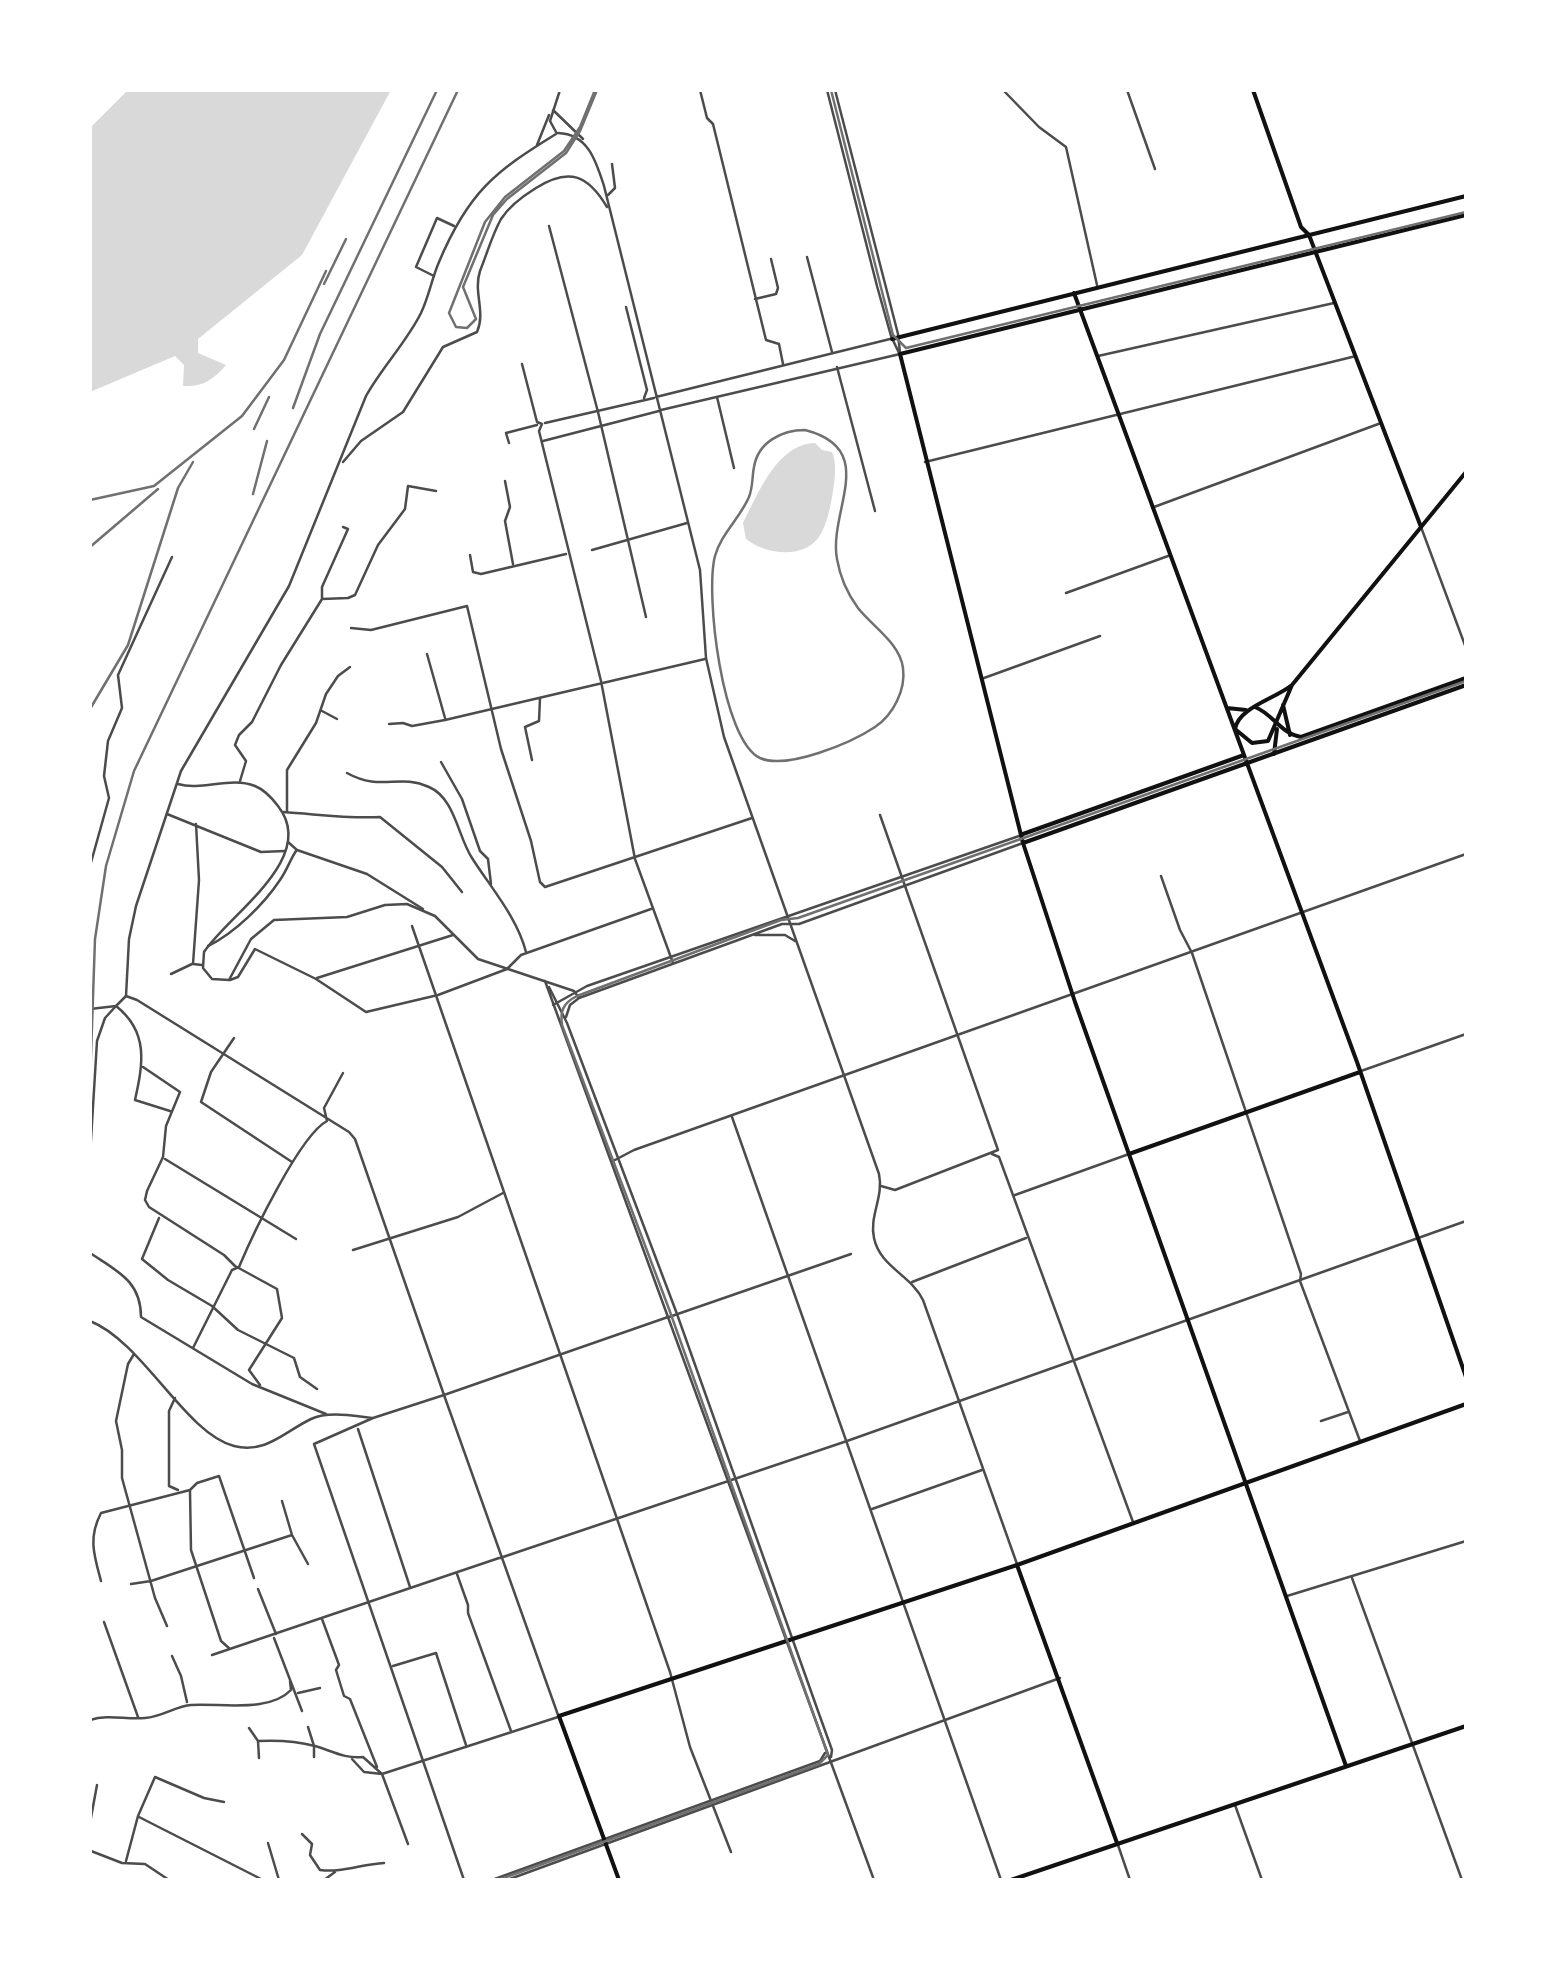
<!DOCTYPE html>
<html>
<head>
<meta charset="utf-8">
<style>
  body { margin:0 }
  #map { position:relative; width:1556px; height:1970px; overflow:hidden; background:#fff; font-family:"DejaVu Sans",sans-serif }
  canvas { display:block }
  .frame { position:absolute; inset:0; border:92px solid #fff; pointer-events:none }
</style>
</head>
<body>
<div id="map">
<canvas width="1556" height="1970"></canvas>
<div class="frame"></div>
</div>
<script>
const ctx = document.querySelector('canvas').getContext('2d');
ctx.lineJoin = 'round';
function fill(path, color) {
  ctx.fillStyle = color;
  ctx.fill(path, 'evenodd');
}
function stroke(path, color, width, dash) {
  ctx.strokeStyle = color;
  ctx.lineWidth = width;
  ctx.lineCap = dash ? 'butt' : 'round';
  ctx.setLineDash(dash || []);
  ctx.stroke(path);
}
fill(new Path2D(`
  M128 90H391L302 255 198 339V353L226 365C213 380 203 387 183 386L184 365 175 356 90 392V128Z
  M815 443 822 450 832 452C837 464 835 477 833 491 831 505 827 525 819 537 802 560 765 554 746 539L743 523C758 494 777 444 815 443Z`), '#d9d9d9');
stroke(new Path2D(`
  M700 90 707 118 713 124 766 340 779 344 783 364
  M1003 90 1039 127 1066 147 1097 285
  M1127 90 1155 169
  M608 195 615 188 612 164
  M549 226 598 412 646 617
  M807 257 832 352
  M434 276 416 267 437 218 454 226
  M755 299 776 294 778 288 771 259
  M626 307 647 390 644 398
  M1098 356 1334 303
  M522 364 537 422 542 424 539 431 601 681 635 859 673 963
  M837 367 875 511
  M717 397 734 468
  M545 423 654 398
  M543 441 659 411
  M509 443 506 433 537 425
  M925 462 1356 356
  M505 481 510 507 505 521 513 564
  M1154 507 1381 423
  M592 550 687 523
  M470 555 473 572 481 574 566 554
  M1066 593 1168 556
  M322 598V587L348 529 343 527
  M351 628 371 630 467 606 501 749 531 841 540 882 545 887 752 818
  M427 654 445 718
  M984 678 1100 636
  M322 711 337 719
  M389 724 403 723 412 726 445 720 705 659
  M532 760 525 727 539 721 540 698
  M441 762 462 799 480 851 488 859 491 884
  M347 773C381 792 399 773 429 787 455 798 458 837 472 858 491 888 517 917 526 952
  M240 781 246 761 235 745 239 735 252 722 281 665 322 599 348 598 355 595 378 545 405 509 408 486 436 491
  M287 811V770L316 723 326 694 338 676 350 667
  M283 812C316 814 348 819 380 817L442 867 462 892
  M167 814 261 852 285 851
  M880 815 998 1150 895 1190 881 1186
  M196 824 199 880 193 964 202 965
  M288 842 297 850 367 874 423 909
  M90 866 109 798 104 776 108 741 122 708 118 675 172 557
  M1161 876 1180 930 1192 953 1301 1274 1300 1281 1360 1441
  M412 926 670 1672 690 1747 731 1852
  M208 946C235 933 264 904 280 880 287 870 290 860 296 851
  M171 974 192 964
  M317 978 453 935
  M230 980 238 977 255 949 316 979 366 1012 438 995 507 969 521 955 651 909
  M126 996 137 1000 349 1132 355 1139 444 1395 373 1418 314 1444 464 1880
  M234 1038 211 1072 201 1102 292 1162
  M143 1067 180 1092 166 1126 163 1157 147 1191 145 1200 149 1207 224 1255 235 1266 277 1289 282 1318 249 1370 260 1385
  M732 1117 1001 1880
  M992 1154 999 1157 1133 1522
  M90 1156 97 1041 105 1018 116 1006C149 1032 143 1064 135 1100L170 1111
  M165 1159 296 1239
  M1015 1195 1129 1154
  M159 1218 142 1259 168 1280 212 1306 238 1330 294 1358 300 1377 317 1389
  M353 1250 458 1217 503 1193
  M90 1253C117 1271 141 1281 141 1317L252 1384 326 1414
  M912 1282 1026 1238
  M669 1317 851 1254
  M90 1321C143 1342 185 1433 234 1446 266 1454 284 1432 311 1419 329 1411 353 1416 372 1418
  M193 1348 232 1270 239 1267C252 1236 300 1135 327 1121L324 1108 343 1073
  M134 1354 128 1364 116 1421 122 1450V1478L155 1598 167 1626
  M175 1398 169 1411V1486L178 1490
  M1321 1421 1348 1412
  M358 1429 410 1587
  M190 1491 191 1550 221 1641 230 1649
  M282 1501 292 1535 308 1564
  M872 1509 982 1470
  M457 1574 468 1605V1613L511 1731
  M1352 1578 1462 1880
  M101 1581C94 1555 88 1538 101 1513L190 1490 197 1483 219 1476 254 1578
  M131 1584 151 1581 292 1535
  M258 1589 276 1634
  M322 1619 339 1665 336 1670 344 1696 350 1699 377 1767
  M104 1622 138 1717
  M274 1638 302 1711
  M212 1655 499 1558
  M172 1656 181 1676 187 1702
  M393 1666 436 1653 466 1745
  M298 1693 320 1688
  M90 1720C109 1714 126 1720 145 1718 162 1717 176 1706 191 1705 221 1703 269 1713 291 1690L290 1681
  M308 1727 314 1746V1757
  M249 1728 258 1741 259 1758
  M258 1741C277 1740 296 1741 315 1746 332 1751 345 1759 363 1757L382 1774 364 1772 352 1759
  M1235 1805 1262 1880
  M139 1817 263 1880
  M90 1823 97 1785
  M302 1834 312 1844 310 1855 320 1870C342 1873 362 1864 384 1863
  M268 1843 279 1880
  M408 1844 382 1774 558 1717
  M91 1851 122 1863 145 1864 169 1880
  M126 1861 138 1816 155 1777 204 1798 224 1802
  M312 1880H314
  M324 1880 335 1872
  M507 1880 1060 1678`), '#4c4c4c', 2.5);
stroke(new Path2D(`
  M827 90 877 286 891 336 899 353
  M835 90 898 334 900 353
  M553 110 583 139
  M556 132 550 121 560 90
  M558 133C588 134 596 161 604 186L700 570 706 658 724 737 879 1174C884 1197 869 1216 874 1238 880 1267 911 1275 923 1300L1017 1564
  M537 145 549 115
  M656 397 890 339
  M661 410 900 354
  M343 462 361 441 403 412 443 347 477 332C486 312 473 292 480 271 487 254 492 235 501 219 510 205 523 196 536 188 569 167 588 175 607 207
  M1421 527 1466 648
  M178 784C202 791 231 776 255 786 265 790 272 798 278 806 319 858 229 914 204 952L203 968 212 979 229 980 251 939 274 920 347 917 385 905 407 904 435 916 478 959 574 991 579 998
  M755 935H785L795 941
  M545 981 874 1880
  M549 987 567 1023 677 1314 818 1711 832 1750 831 1757
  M553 1005 587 986 1019 836
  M90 1009 116 1006 126 996 129 939 136 906 181 771 289 586 366 396C382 367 406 343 421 313 429 296 432 278 439 262 468 193 494 172 556 134
  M566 1017 570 1005 579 998 782 924H799L1023 843
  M1361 1071 1466 1034
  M613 1161 634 1150 1466 854
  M500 1558 847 1441 1466 1221
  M1287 1596 1466 1541
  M558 1715 444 1395 668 1317
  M1118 1845 1130 1880
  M492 1880 820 1761 825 1753`), '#4c4c4c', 2.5);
stroke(new Path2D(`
  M1253 90 1301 227 1309 235 1421 527
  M1074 293 1357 1062 1466 1377
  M892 339 1466 196
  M1292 685 1268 741 1252 743 1235 729C1239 707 1275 699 1292 685L1466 472
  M1283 705 1290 735
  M1255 707C1273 714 1281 734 1301 737L1466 678
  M1227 708 1246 710
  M1274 754 1277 729
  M1023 834 1244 755
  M1023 843 1466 685
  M1129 1154 1360 1072
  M1017 1565 1117 1843
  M1346 1766 1075 1002 1023 843 900 354 1466 215
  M619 1880 559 1716 1017 1565 1466 1404
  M1011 1880 1466 1726`), '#111', 4);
stroke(new Path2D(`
  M595 90 580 127 564 151 505 197 485 222 449 313 456 327 467 328 476 319 463 287 493 215 507 199 566 153 580 131 597 90
  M831 90 893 335 906 348 1466 212
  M498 1880 819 1764 828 1755 669 1309 562 1025C560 1011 563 1003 577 996L781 920 798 918 1466 681`), '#707070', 2.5);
stroke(new Path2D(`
  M324 284 346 239
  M293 408 320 334 437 90
  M254 429 269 397
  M805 430C880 449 828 511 837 559 840 577 847 593 858 608 872 626 900 643 903 668 906 690 893 715 875 727 851 743 787 770 760 758 722 740 705 594 715 556 721 534 740 518 749 497 753 487 752 477 754 467 758 442 782 430 805 430Z
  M253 494 267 441
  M90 500 154 486 242 416 284 360 326 271
  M90 547 158 489
  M90 709 128 645 178 488 193 462
  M90 1084 95 939 106 866 134 771 458 90`), '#707070', 2.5);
</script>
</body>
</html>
